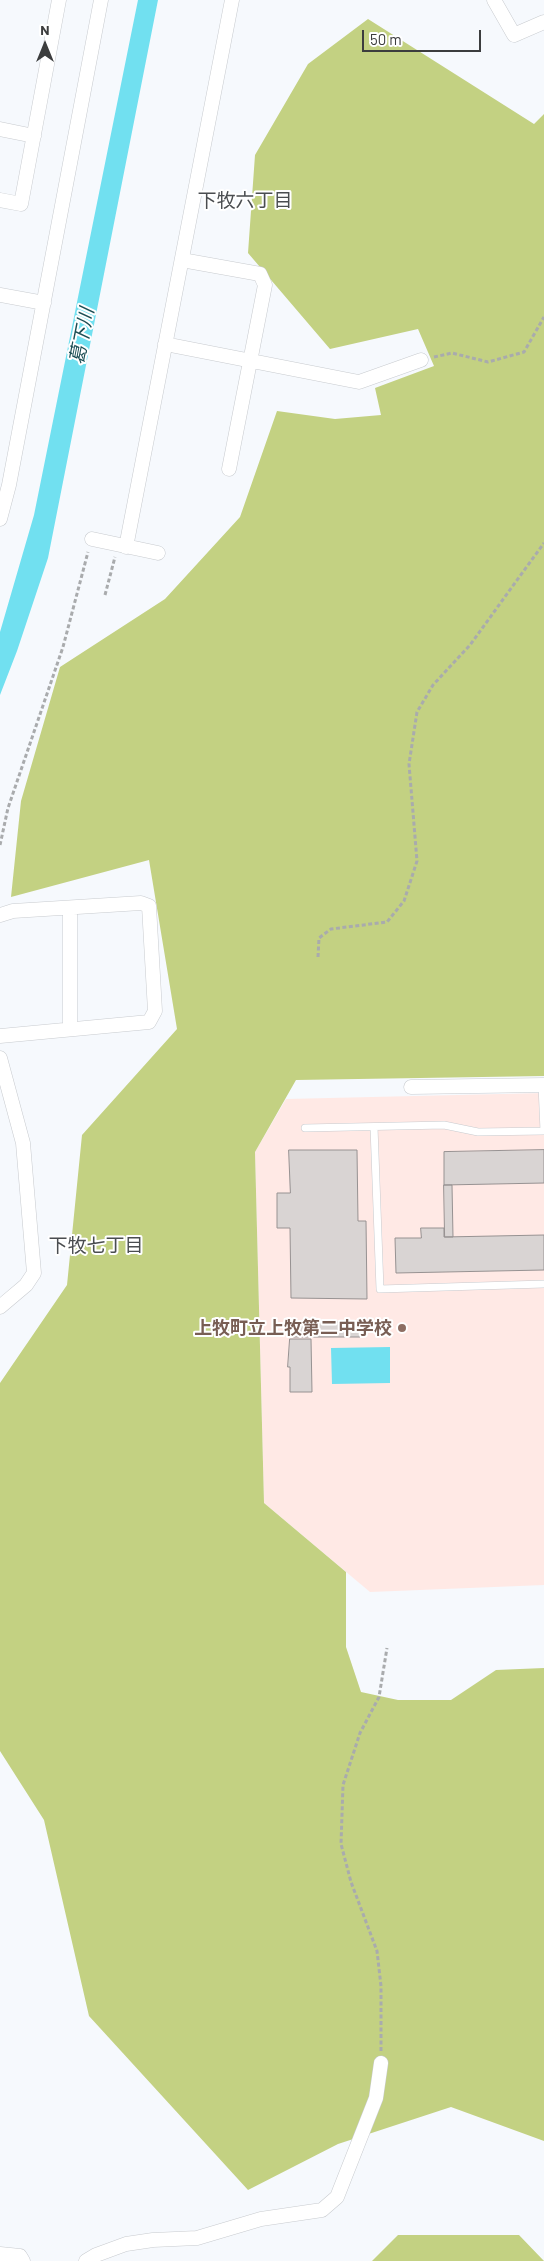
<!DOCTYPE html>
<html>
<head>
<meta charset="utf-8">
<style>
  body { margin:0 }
  #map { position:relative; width:544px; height:2261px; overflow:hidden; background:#f6f9fd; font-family:Barlow,sans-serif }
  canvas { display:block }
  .north { position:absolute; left:20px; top:20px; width:50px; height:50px; -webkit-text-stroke:4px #fff; paint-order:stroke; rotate:0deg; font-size:14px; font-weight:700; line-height:20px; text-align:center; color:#3c3d3e }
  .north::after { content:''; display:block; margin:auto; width:18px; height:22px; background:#3c3d3e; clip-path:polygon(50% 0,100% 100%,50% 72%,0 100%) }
  .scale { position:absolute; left:362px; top:30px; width:119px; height:22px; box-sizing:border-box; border:2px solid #3c3d3e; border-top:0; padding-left:6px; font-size:15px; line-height:18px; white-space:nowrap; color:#3c3d3e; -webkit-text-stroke:4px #fff; paint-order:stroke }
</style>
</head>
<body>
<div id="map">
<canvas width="544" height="2261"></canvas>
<div class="north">N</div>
<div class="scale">50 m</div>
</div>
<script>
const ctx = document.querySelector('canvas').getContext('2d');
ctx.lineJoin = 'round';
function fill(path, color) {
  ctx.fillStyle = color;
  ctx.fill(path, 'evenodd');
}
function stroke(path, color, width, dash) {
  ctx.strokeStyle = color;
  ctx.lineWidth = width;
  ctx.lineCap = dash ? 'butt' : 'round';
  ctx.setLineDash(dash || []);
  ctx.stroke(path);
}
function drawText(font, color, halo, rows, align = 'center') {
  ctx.font = font + ' Barlow,"Noto Sans JP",sans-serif';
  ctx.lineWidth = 4;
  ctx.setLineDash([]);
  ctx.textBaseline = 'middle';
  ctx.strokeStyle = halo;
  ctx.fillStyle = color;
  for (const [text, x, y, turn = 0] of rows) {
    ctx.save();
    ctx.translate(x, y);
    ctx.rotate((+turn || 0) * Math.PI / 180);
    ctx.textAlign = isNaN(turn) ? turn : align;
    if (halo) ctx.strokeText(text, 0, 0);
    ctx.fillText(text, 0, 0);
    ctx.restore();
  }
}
fill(new Path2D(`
  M544 1093V1585L370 1592 264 1503 255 1152 286 1099Z`), '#ffe9e5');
fill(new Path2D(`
  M368 19 534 124 544 114V1076L296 1080 255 1152 264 1503 346 1572V1647L361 1692 398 1700H451L496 1670 544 1668V2141L451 2107 338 2144 248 2190 89 2016 44 1820 0 1751V1383L67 1285 82 1135 177 1029 149 860 11 897 21 801 60 667 165 599 240 517 277 411 335 419 381 415 375 388 434 366 418 329 330 349 248 253 255 155 308 64Z
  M398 2235H519L544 2261H372Z`), '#c3d182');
fill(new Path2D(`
  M138 0H158L48 558 17 651 0 695V632L34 515Z
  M390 1347V1383L332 1384 331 1348Z`), '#71e0f0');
const building = new Path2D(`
  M289 1150H357L358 1221H366L367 1299 291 1298 290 1228H277V1193H290Z
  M544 1150V1183L444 1185V1152Z
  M444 1185H452L453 1237H445Z
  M421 1228H444V1237L544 1235V1270L396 1273 395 1238H421Z
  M292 1322H360V1337H292Z
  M290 1339H311L312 1392H290V1367H288Z`);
fill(building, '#d9d4d3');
stroke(building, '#979292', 1);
const service = new Path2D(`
  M374 1127 380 1289 544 1284
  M305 1128 444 1125 478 1132 544 1131 542 1085`);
const minor = new Path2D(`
  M494 0 514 35 544 22
  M0 129 34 136
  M0 200 21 204 59 0
  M182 260 260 274 265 285 229 469
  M0 295 44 303
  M165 344 359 382 421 360
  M0 519 9 485 101 0
  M92 539 158 553
  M126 547 232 0
  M0 915 13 911 141 903 149 906 155 1011 149 1022 0 1036
  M70 1029V908
  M0 1058 23 1143 34 1273 26 1285 0 1307
  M411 1087 544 1085
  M0 2254 20 2256 23 2261
  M86 2261 96 2255 126 2244 153 2240 197 2238 261 2219 322 2210 337 2197 376 2098 381 2063`);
stroke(service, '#c8cbcf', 8);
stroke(minor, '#c8cbcf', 15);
stroke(new Path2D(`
  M434 357 452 353 488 362 524 352 544 317
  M105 595 115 557
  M0 845 8 808 63 647 88 552
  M318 957 319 938 331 929 387 922 404 901 417 861 409 764 417 712 433 685 470 645 544 543
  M381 2051V1986L377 1951 351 1882 341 1844 343 1785 360 1733 379 1697 387 1648`), '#a9abad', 3, [4, 2.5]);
stroke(service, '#fff', 7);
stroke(minor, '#fff', 14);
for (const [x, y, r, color] of [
  [402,1328,5,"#8d6e63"]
]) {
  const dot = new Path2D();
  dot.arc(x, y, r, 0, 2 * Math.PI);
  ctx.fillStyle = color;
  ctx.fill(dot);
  stroke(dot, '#fff', 2);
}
drawText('bold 18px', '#785e54', '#fff', [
  ["上牧町立上牧第二中学校",392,1328]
], 'right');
drawText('19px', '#4a4d50', '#fff', [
  ["下牧六丁目",245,201],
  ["下牧七丁目",96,1246]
]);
drawText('italic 19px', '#1c4e54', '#fff', [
  ["葛下川",82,336,-79]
]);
</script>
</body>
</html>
